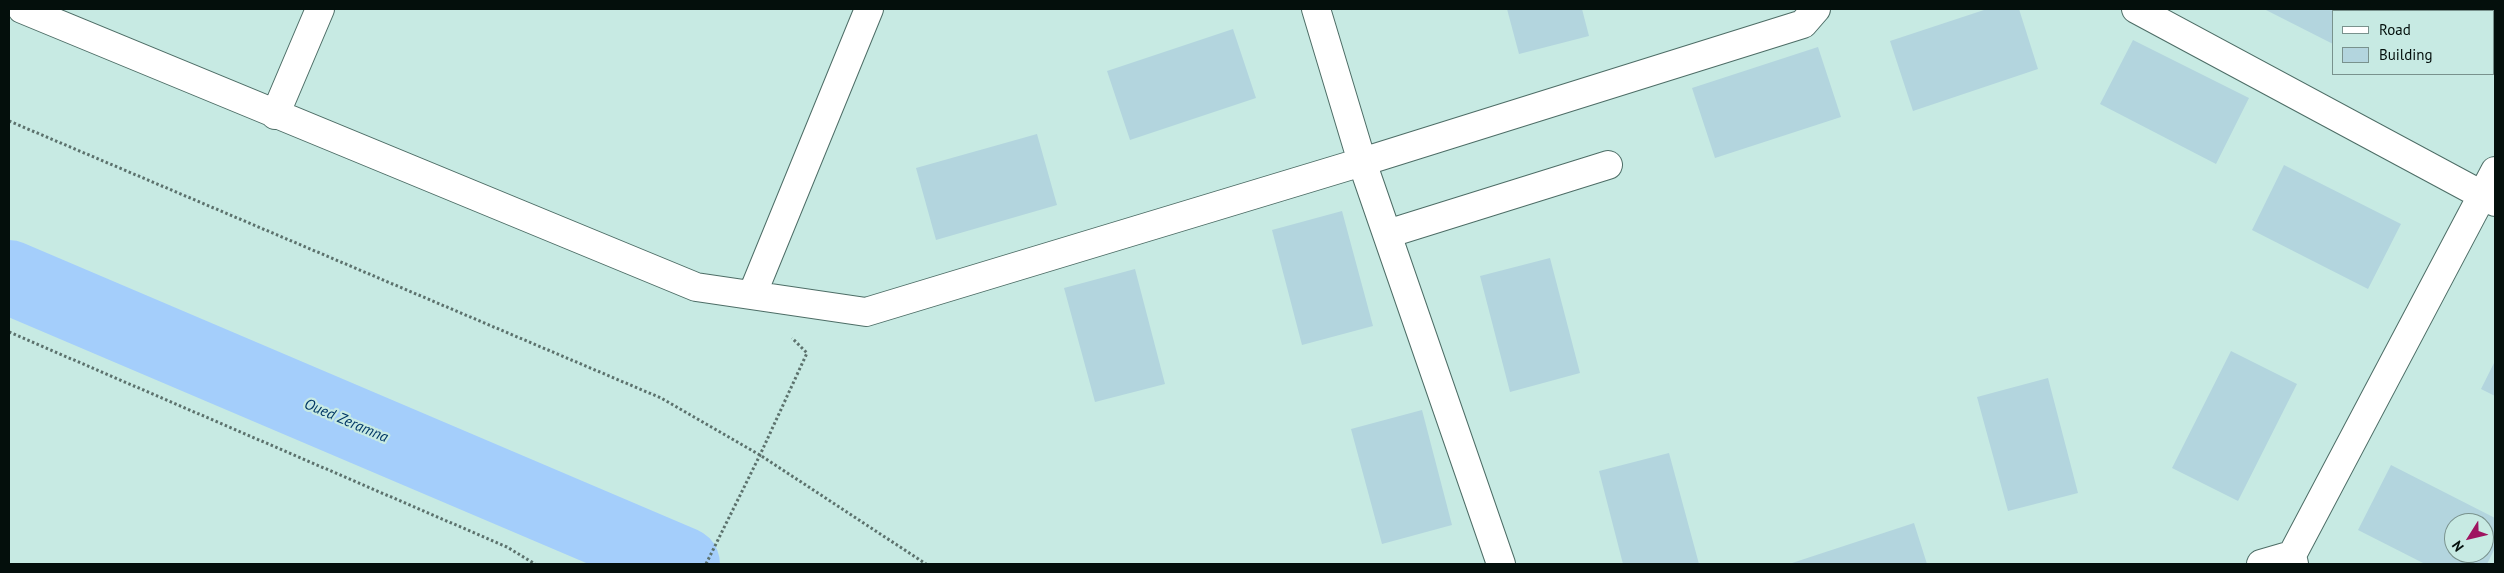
<!DOCTYPE html>
<html>
<head>
<meta charset="utf-8">
<style>
  body { margin:0 }
  #map { position:relative; width:2504px; height:573px; overflow:hidden; background:#c7eae3; font-family:"PT Sans",sans-serif }
  canvas { display:block }
  .frame { position:absolute; inset:0; border:10px solid #040f0c; pointer-events:none }
  .legend { position:absolute; left:2332px; top:10px; width:162px; height:65px; box-sizing:border-box; background:#c7eae3; border:1px solid #79928d; margin:0; padding:6px 9px; list-style:none; font-size:15px; color:#040f0c }
  .legend li { display:flex; align-items:center; gap:10px; height:25px }
  .legend b { width:25px; border:1px solid #79928d }
  .north { position:absolute; left:2444px; top:513px; width:50px; height:50px; box-sizing:border-box; background:#c7eae3; border:1px solid #79928d; border-radius:50%; rotate:234deg; font-size:14px; font-weight:700; line-height:20px; text-align:center; color:#040f0c }
  .north::after { content:''; display:block; margin:auto; width:18px; height:22px; background:#9f1460; clip-path:polygon(50% 0,100% 100%,50% 72%,0 100%) }
</style>
</head>
<body>
<div id="map">
<canvas width="2504" height="573"></canvas>
<div class="frame"></div>
<ul class="legend">
<li><b style="height:6px;background:#fff"></b>Road</li>
<li><b style="height:14px;background:#b3d5de"></b>Building</li>
</ul>
<div class="north">N</div>
</div>
<script>
const ctx = document.querySelector('canvas').getContext('2d');
ctx.lineJoin = 'round';
function stroke(path, color, width, dash) {
  ctx.strokeStyle = color;
  ctx.lineWidth = width;
  ctx.lineCap = dash ? 'butt' : 'round';
  ctx.setLineDash(dash || []);
  ctx.stroke(path);
}
function fill(path, color) {
  ctx.fillStyle = color;
  ctx.fill(path, 'evenodd');
}
function drawText(font, color, halo, rows, align = 'center') {
  ctx.font = font + ' "PT Sans",sans-serif';
  ctx.lineWidth = 4.5;
  ctx.setLineDash([]);
  ctx.textBaseline = 'middle';
  ctx.strokeStyle = halo;
  ctx.fillStyle = color;
  for (const [text, x, y, turn = 0] of rows) {
    ctx.save();
    ctx.translate(x, y);
    ctx.rotate((+turn || 0) * Math.PI / 180);
    ctx.textAlign = isNaN(turn) ? turn : align;
    if (halo) ctx.strokeText(text, 0, 0);
    ctx.fillText(text, 0, 0);
    ctx.restore();
  }
}
stroke(new Path2D(`
  M9 277 683 564`), '#a4cefb', 74);
fill(new Path2D(`
  M1507 9H1582L1589 36 1519 54Z
  M1987 9H2019L2038 69 1913 111 1890 41Z
  M2264 9H2390L2388 11H2333V44Z
  M1233 29 1256 98 1130 140 1107 71Z
  M2133 40 2249 98 2216 164 2100 104Z
  M1818 47 1841 117 1715 158 1692 88Z
  M1037 134 1057 205 936 240 916 168Z
  M2284 165 2401 224 2368 289 2252 230Z
  M1342 211 1373 326 1302 345 1272 230Z
  M1550 258 1580 373 1510 392 1480 276Z
  M1135 269 1165 384 1095 402 1064 288Z
  M2231 351 2297 384 2238 501 2172 468Z
  M2495 361V396L2481 389Z
  M2048 378 2078 493 2008 511 1977 397Z
  M1422 410 1452 525 1382 544 1351 429Z
  M1669 453 1699 564H1623L1599 471Z
  M2391 465 2495 518V548L2487 564H2425L2358 530ZM2454 523H2484V553H2454Z
  M1914 523 1927 564H1789Z`), '#b3d5de');
const minor = new Path2D(`
  M22 9 696 287 866 312 1362 162 1316 9
  M2136 9 2495 202
  M275 115 320 9
  M1387 234 1608 165
  M752 295 869 9
  M2292 555 2495 171
  M1501 564 1362 162 1803 24 1816 9
  M2261 564 2292 555 2294 564`);
stroke(minor, '#4d6d66', 30);
stroke(new Path2D(`
  M9 121 661 398 760 455 926 564
  M9 332 507 547 535 564
  M706 564 760 455 807 353 792 338`), '#5c726d', 3, [2.5, 2.5]);
stroke(minor, '#fff', 28);
drawText('italic 15px', '#003765', '#c7eae3', [
  ["Oued Zeramna",346,421,23]
]);
</script>
</body>
</html>
